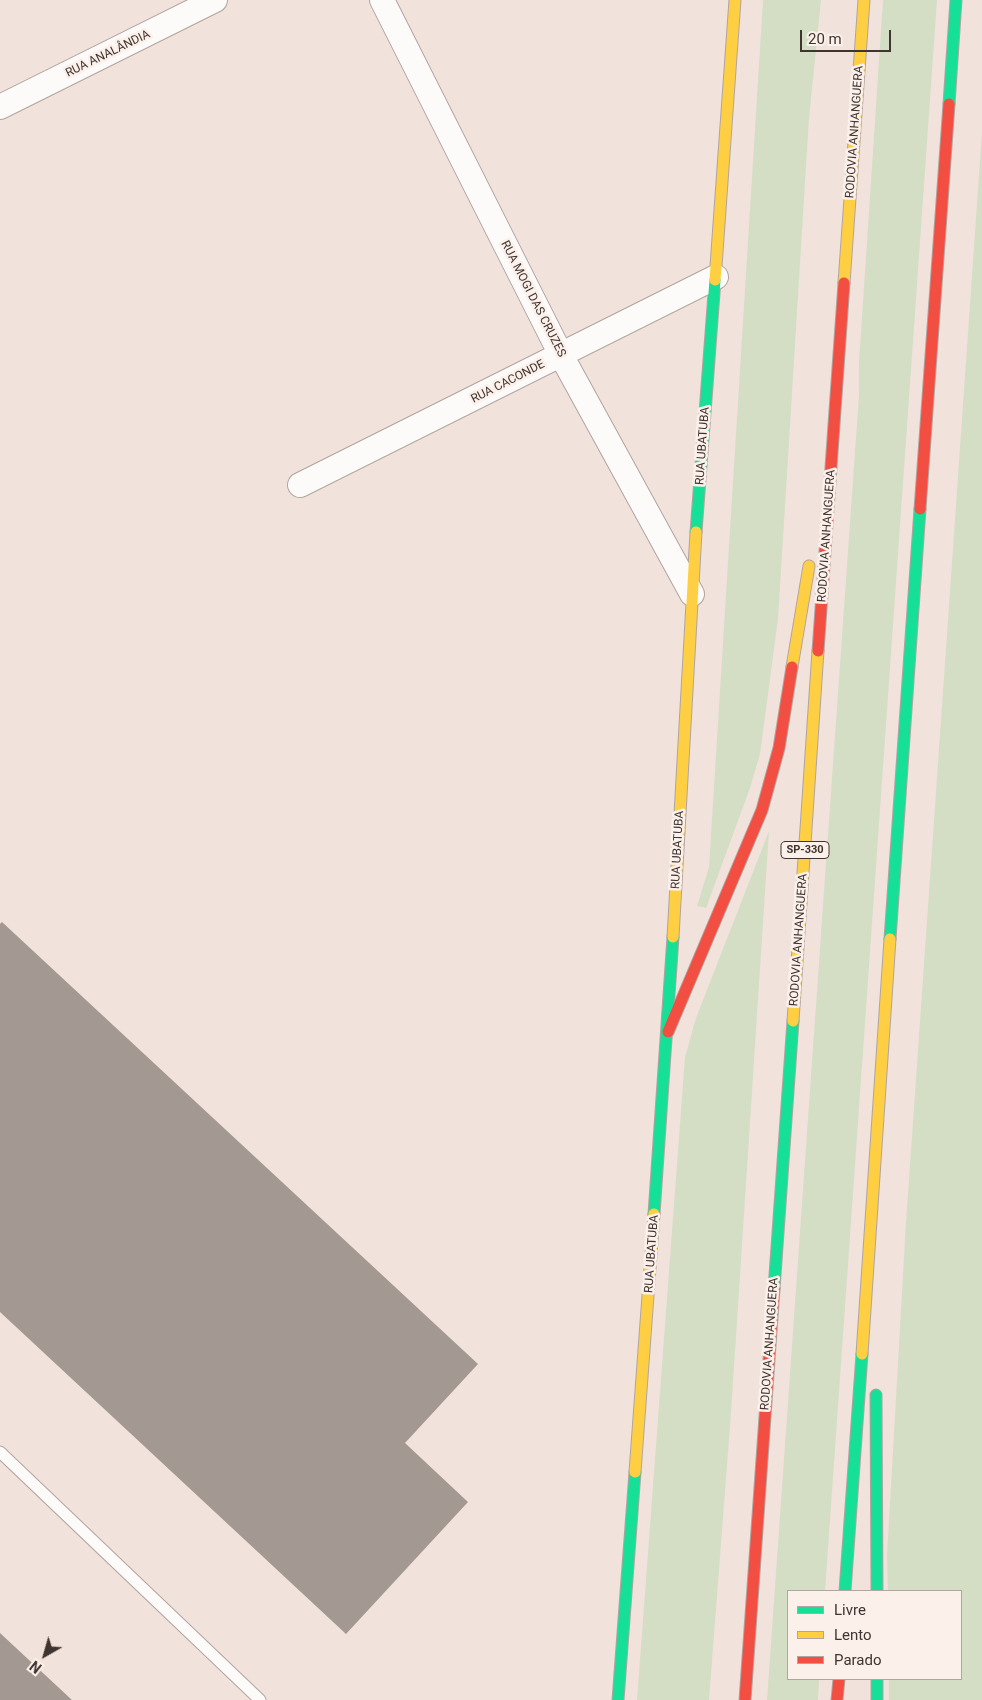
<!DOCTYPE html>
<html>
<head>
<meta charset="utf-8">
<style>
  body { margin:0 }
  #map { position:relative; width:982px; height:1700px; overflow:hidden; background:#f2e2dc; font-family:Roboto,sans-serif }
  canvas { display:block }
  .legend { position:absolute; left:787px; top:1590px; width:175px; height:90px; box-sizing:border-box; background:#fcf0eb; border:1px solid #b0a5a0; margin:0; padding:6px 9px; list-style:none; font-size:15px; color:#3f342f }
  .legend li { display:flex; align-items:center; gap:10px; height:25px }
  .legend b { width:25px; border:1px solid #b0a5a0 }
  .north { position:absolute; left:20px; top:1630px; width:50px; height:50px; -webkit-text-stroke:4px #fcf0eb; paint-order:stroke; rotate:218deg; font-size:14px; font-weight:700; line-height:20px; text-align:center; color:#3f342f }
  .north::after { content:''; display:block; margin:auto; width:18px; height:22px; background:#3f342f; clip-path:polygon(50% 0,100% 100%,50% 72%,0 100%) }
  .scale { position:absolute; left:800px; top:30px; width:91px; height:22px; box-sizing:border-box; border:2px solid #3f342f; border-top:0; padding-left:6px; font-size:15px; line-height:18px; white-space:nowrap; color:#3f342f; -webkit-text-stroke:4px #fcf0eb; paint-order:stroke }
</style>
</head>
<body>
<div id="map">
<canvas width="982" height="1700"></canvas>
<ul class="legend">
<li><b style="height:6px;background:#16e098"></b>Livre</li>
<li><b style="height:6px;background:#ffcf43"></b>Lento</li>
<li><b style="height:6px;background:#f24e42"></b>Parado</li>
</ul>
<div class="north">N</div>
<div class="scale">20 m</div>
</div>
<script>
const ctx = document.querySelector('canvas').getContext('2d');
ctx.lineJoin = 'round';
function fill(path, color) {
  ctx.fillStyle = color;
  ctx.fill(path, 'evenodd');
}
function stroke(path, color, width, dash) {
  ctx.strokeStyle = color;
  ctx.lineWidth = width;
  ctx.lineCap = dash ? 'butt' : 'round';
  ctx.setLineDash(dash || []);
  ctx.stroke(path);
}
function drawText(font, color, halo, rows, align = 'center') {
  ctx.font = font + ' Roboto,sans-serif';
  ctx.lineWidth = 5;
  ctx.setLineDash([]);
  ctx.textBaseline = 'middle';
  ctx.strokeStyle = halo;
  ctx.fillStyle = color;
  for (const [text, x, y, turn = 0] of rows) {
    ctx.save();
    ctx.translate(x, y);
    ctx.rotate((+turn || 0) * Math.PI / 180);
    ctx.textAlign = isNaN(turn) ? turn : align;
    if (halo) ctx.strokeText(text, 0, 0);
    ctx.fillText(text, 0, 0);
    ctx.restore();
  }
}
fill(new Path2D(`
  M763 0H821L809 118 778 619 760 754 750 788 706 908 697 906 709 867Z
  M883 0H937L825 1591H788V1679H819L818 1700H767L859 395V362Z
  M982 132V1700H889V1679H961V1591H888L887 1556 906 1222Z
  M769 831 731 1413 709 1700H637L685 1057 696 1018Z`), '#d4dec5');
fill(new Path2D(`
  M2 922 478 1364 405 1443 468 1502 346 1634 0 1312V924Z
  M0 1633 72 1700H0Z`), '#a39892');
const lane = new Path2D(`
  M0 1452 260 1700`);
const street = new Path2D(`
  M382 0 561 355 692 594
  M0 107 215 0
  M300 485 716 277`);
const fast = new Path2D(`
  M949 104 956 0
  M696 532 715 280
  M890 939 920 509
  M654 1214 673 937
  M774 1289 793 1021
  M876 1395 877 1591
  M845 1591 862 1354
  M877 1679V1700
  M618 1700 635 1472`);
const slow = new Path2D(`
  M715 280 735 0
  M844 283 864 0
  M792 667 809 566
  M673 937 696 532
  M793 1021 818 651
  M862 1354 890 939
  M635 1472 654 1214`);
const jam = new Path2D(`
  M920 509 949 104
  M818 651 844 283
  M668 1032 762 810 779 748 792 667
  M745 1700 774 1289
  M837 1700 839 1679`);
stroke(lane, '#b1a4a0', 13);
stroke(street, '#b1a4a0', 26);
stroke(fast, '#b1a4a0', 13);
stroke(slow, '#b1a4a0', 13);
stroke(jam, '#b1a4a0', 13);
stroke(lane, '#fdfbfa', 11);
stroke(street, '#fdfbfa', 24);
stroke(fast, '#16e098', 11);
stroke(slow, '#ffcf43', 11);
stroke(jam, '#f24e42', 11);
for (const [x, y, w] of [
  [805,850,48]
]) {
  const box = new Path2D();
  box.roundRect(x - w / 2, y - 8.5, w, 17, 4);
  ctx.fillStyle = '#fcf0eb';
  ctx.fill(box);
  stroke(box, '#3f342f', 1);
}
drawText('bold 11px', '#3f342f', null, [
  ["SP-330",805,850]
]);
drawText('12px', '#3f342f', '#fcf0eb', [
  ["RUA ANALÂNDIA",108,54,-26],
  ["RODOVIA ANHANGUERA",855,132,-86],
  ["RUA MOGI DAS CRUZES",533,299,63],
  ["RUA CACONDE",508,382,-27],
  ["RUA UBATUBA",703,446,-86],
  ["RODOVIA ANHANGUERA",827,536,-86],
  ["RUA UBATUBA",678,850,-87],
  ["RODOVIA ANHANGUERA",799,940,-86],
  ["RUA UBATUBA",652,1254,-86],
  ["RODOVIA ANHANGUERA",770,1344,-86]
]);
</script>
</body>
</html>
